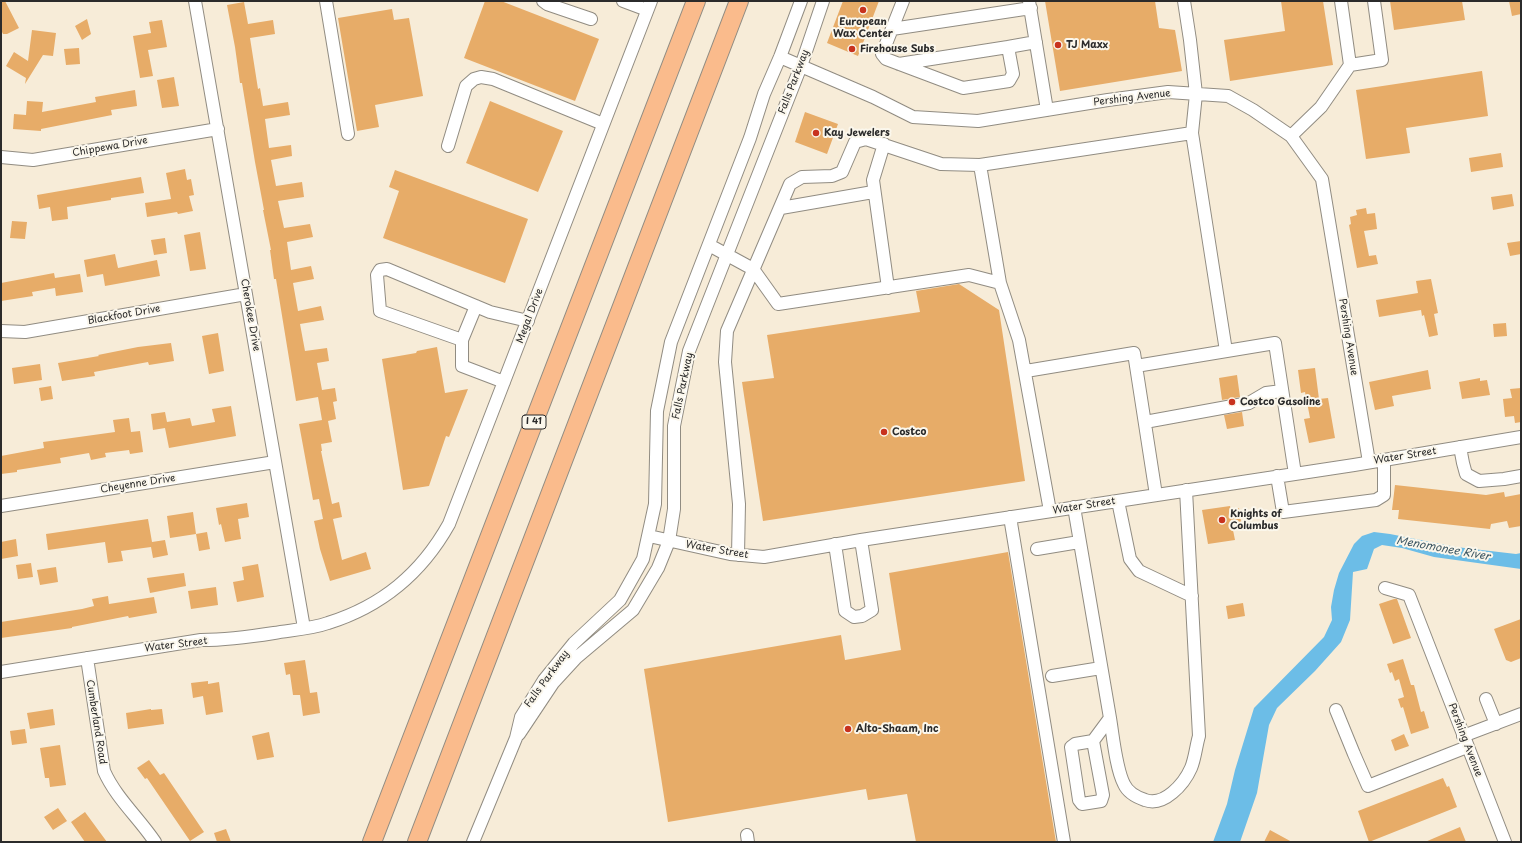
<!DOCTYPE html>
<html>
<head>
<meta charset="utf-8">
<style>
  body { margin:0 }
  #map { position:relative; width:1522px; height:843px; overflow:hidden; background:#f7ecd8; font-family:"Playpen Sans",sans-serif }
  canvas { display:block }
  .frame { position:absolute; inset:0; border:2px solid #2b2b2b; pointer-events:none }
</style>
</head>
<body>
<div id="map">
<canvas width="1522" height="843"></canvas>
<div class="frame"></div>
</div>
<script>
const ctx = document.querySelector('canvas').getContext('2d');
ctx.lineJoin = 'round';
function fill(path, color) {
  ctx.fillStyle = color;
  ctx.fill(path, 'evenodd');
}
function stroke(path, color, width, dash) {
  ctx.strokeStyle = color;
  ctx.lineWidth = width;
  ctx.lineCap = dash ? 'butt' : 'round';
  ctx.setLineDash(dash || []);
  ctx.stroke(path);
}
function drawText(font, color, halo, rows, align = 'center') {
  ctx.font = font + ' "Playpen Sans",sans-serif';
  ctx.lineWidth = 4;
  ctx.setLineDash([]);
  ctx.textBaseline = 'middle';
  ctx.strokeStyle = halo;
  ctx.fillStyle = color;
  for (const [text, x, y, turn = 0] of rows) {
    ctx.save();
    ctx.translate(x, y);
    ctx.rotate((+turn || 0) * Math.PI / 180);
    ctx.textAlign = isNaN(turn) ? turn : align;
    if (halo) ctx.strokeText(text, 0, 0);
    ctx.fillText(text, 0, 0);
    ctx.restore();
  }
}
fill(new Path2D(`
  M1374 532 1390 534 1456 547 1516 554 1521 553V569L1434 557 1402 548 1382 545 1374 549 1367 569 1353 572 1350 620 1341 642 1315 671 1277 708 1269 725 1257 793 1240 842H1213L1227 804 1235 770 1254 708 1324 637 1332 620 1331 607 1334 590 1339 573 1354 544 1362 536Z`), '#6cbde7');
fill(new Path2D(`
  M1 1H5L19 28 7 34H3L1 30Z
  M485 1H501L599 39 575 101 464 58Z
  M843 1H879L858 56 827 43Z
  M1045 1H1155L1159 28 1175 30 1182 71 1060 91Z
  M1281 1H1323L1333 65 1230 81 1224 40 1285 31Z
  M1390 1H1462L1465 20 1394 30Z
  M1509 1H1521V14L1512 16Z
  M244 2 248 24 273 20 275 34 250 38 258 89 260 88 263 106 288 102 290 115 265 119 269 148 291 145 292 156 271 160 276 186 302 182 304 197 278 201 284 228 310 224 313 237 287 242 291 270 311 266 314 279 293 283 298 311 321 306 324 320 300 324 305 351 327 348 329 361 317 363 322 390 335 388 337 401 333 402 336 419 328 421 332 442 321 444 322 451H321L332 504 339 502 342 517 333 519 342 560 366 552 371 569 330 581 320 549 314 521 323 519 319 499 313 500 299 424 322 420 318 397 296 401 276 279H274L270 250H271L263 210H264L255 162 242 83H240L235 47 227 5Z
  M392 9 394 20 409 18 423 96 375 105 379 127 357 131 338 18Z
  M87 19 91 34 82 40 75 26Z
  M162 20 167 47 148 50 153 76 140 78 133 36 151 33 149 22Z
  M32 30 56 33 53 56 43 55 25 84 26 78 6 66 14 52 28 61Z
  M79 48 80 64 66 65 64 49Z
  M1482 71 1488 116 1406 128 1410 153 1366 159 1356 90Z
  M174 77 179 106 162 108 157 80Z
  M135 90 137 106 111 110 112 115 41 129V131L13 129 14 114 26 115 27 101 43 102 42 112 96 102 95 97Z
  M490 101 563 131 538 192 466 163Z
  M805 112 838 124 827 154 795 142Z
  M1501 153 1503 167 1471 172 1469 158Z
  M185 169 187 180 191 179 194 195 189 196 193 211 178 214 177 212 147 217 145 203 171 199 166 173Z
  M395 170 528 219 505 283 383 238 399 191 389 187Z
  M141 177 144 193 111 198V200L67 207 68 219 52 221 50 207 39 209 37 195Z
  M1512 194 1514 206 1493 210 1491 197Z
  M1366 208 1367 214 1375 213 1377 229 1364 231 1369 256 1376 255 1378 264 1357 268 1349 225 1351 224 1350 217 1357 215 1356 210Z
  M12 221 27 222 25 239 10 238Z
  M200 232 206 269 190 271 184 235Z
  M165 238 167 253 154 255 151 240Z
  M1521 241V254L1510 256 1507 243Z
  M115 254 118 268 157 260 160 276 105 286 103 274 87 277 84 260Z
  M54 273 55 278 80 274 83 292 56 296 55 288 32 292 33 296 1 301V283Z
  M1431 279 1438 313 1434 314 1438 335 1429 337 1424 315 1422 316 1421 310 1379 317 1376 300 1418 293 1416 281Z
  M959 284 999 310 1025 481 763 521 742 382 774 378 767 335 920 312 916 291Z
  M1506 323 1507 336 1494 337 1493 324Z
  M218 333 224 371 209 374 202 336Z
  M171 343 174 361 149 365 148 362 94 372 95 376 62 381 58 363 99 356 98 355 138 347Z
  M437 347 445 393 468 389 449 437 446 436 429 486 403 490 382 359 416 353 417 351Z
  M40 364 42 380 14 384 12 368Z
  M1315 368 1319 399 1328 398 1335 438 1309 443 1304 419 1310 418 1305 392 1301 393 1298 370Z
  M1428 370 1431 389 1392 396 1394 406 1375 410 1369 382Z
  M1237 375 1240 397 1222 400 1219 378Z
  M1480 378V381L1487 380 1490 395 1462 399 1459 382Z
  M51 386 53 399 41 401 39 388Z
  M1521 388V422L1515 423 1514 416 1505 417 1503 399 1512 398 1510 389Z
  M231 406 236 436 169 448 165 428 153 430 151 414 165 412 167 422 190 418 192 426 215 422 212 409Z
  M1242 412 1244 426 1227 429 1224 415Z
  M129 418 131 432 140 431 143 452 130 454 129 450 105 453 106 457 91 460 89 453 60 458 61 463 17 470V472L1 474V456L44 448 43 442 115 432 113 420Z
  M1395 485 1486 495 1504 492 1505 497 1521 494V526L1509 528 1507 521 1491 524 1490 529 1398 519 1399 510H1392Z
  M247 503 249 517 238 519 241 539 225 542 221 524 219 525 216 508Z
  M1230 506 1231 510 1239 508 1242 529 1233 530 1235 540 1208 544 1202 510Z
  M193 512 196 534 170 538 167 516Z
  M148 519 152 542 165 540 168 555 153 558 151 547 121 551 123 561 108 563 105 542 48 550 46 534Z
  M207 532 210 549 199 551 196 534Z
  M16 539 18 556 1 559V542Z
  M1008 552 1056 842H916L907 794 868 800 866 789 668 822 644 669 841 635 845 660 901 650 889 573Z
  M31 563 33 577 18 579 16 565Z
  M258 564 264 597 237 602 233 582 244 580 242 567Z
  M56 567 58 582 40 585 37 570Z
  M184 573 186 586 150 593 147 578Z
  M216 587 218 605 191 609 188 591Z
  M108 596 109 604 154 597 157 613 129 618 128 616 72 627V628L1 638V622L82 609 94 606 92 599Z
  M1394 599H1397L1411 638 1393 644 1379 604Z
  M1243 603 1245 616 1228 619 1226 606Z
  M1521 619V658L1511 662 1506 660 1494 629Z
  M1403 659 1411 685H1414L1421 712 1424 711 1429 728 1411 734 1403 707 1401 708 1398 699 1404 697 1399 679 1395 681 1392 672 1390 673 1387 664Z
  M305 660 310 693 317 692 320 713 303 716 300 695H293L290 674 286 675 284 663Z
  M208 681V684L219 682 223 712 206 715 203 696 193 698 191 683Z
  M53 709 55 725 30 729 27 713Z
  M151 709V710L162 709 164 724 128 729 126 713Z
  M25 729 27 743 12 745 10 731Z
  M269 732 274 757 257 760 252 736Z
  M1404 734 1409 746 1395 751 1391 740Z
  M60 745 66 785 50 787 49 778H45L40 748Z
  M149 760 160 775 164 773 204 832 190 841 147 778 145 779 137 768Z
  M1443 778 1447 787 1449 786 1457 807 1369 842 1358 811Z
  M58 808 67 821 53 830 44 817Z
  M85 812 107 842H85L71 822Z
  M1460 827 1466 842H1425Z
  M226 829 231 842H217L214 833Z
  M1270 830 1292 842H1264Z`), '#e7ac68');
const minor = new Path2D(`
  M195 1 304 628
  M326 1 348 134
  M543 1 547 4 591 19
  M623 1 647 10
  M903 1 882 54 886 59 963 88 1009 81 1013 74 1008 47 1036 42
  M1029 1 1047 110
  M1184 1 1190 40 1196 94 1192 133 1226 351
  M1341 1 1350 65
  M892 29 1031 8
  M780 57 873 97 913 117 978 121 1108 100 1168 92 1228 96 1253 110 1291 136 1322 179 1369 462
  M899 64 1008 47
  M1291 136 1321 107 1350 65 1382 60 1374 1
  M884 144 873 180 888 288
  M448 146 466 86 474 79 481 77 493 79 603 124
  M1 157 33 160 218 129
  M980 165 1000 283 1019 340 1050 511
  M781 208 873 192
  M709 245 753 269 778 304 969 275 1000 283
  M1 331 25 332 246 294
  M462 340 476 306
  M1136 366 1275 343 1295 474
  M1026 371 1134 353 1156 495
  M504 382 462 366V340L380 311 377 275 380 270 387 269 490 312 528 321
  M1145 422 1249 403 1266 393 1282 391
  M1460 447 1463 463 1466 474 1479 481 1504 479 1521 476
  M1277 476 1283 512 1376 500 1384 495V460
  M1118 501 1130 559 1139 571 1192 596
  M1 506 275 462
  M1074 507 1110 718 1093 741 1075 744 1071 747 1079 800 1082 804 1101 801 1103 795 1093 741
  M1010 517 1064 842
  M649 536 730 554 764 557 861 540 1354 465 1521 437
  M835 544 845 611 854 617 862 616 872 610 861 540
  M1037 549 1079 542
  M738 555 739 504 725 362 727 331 790 184 802 177 832 176 842 172 855 142 866 139 941 164 980 165 1192 133
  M1385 588 1409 595 1505 842
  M87 658 104 771C116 798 139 818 155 842
  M1 672 201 640C226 640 249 637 274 633 291 630 311 629 328 623 382 606 421 574 449 524L651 1
  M1052 676 1101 668
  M1486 699 1496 724
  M1336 710 1354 754 1368 786 1467 747
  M1110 718C1113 736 1116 769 1124 784 1128 793 1136 797 1145 800 1164 807 1184 784 1191 768 1195 759 1196 746 1199 736L1186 490
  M519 734 553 683 576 658 633 610 658 568 669 541 674 509V426L689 351 801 66 823 1
  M1463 736 1521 714
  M747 835 748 842
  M473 842 516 738 521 717 544 680 574 643 620 600 643 559 655 504 657 411 671 342 750 138 764 94 780 57 801 1`);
const highway = new Path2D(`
  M372 842 696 1
  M417 842 739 1`);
stroke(minor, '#918c82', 14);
stroke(highway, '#918c82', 20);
stroke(minor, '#fff', 12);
stroke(highway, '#fabb8c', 18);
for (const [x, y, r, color] of [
  [863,10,4,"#c8321e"],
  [1058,45,4,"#c8321e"],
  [852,49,4,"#c8321e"],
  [816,133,4,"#c8321e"],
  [1232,402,4,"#c8321e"],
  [884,432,4,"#c8321e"],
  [1222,520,4,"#c8321e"],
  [848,729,4,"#c8321e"]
]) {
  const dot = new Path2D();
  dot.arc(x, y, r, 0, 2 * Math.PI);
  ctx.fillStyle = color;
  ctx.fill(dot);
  stroke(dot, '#fbf7ec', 1.5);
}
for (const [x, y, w] of [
  [534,422,24]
]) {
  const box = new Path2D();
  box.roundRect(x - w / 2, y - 7, w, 14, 3);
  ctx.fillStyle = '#fbf7ec';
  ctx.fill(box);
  stroke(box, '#2b2b2b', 1);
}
drawText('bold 9px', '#2b2b2b', null, [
  ["I 41",534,422]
]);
drawText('bold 10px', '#2b2b2b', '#fbf7ec', [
  ["European",863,22,"center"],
  ["Wax Center",863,34,"center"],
  ["TJ Maxx",1066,45],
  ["Firehouse Subs",860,49],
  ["Kay Jewelers",824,133],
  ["Costco Gasoline",1240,402],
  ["Costco",892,432],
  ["Knights of",1230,514],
  ["Columbus",1230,526],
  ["Alto-Shaam, Inc",856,729]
], 'left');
drawText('10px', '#2b2b2b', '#fbf7ec', [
  ["Falls Parkway",794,82,-69],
  ["Pershing Avenue",1132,98,-7],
  ["Chippewa Drive",110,147,-10],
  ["Blackfoot Drive",124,315,-10],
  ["Cherokee Drive",250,315,80],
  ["Megal Drive",530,316,-69],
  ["Pershing Avenue",1348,337,81],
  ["Falls Parkway",683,386,-78],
  ["Water Street",1405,456,-9],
  ["Cheyenne Drive",138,484,-9],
  ["Water Street",1084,506,-9],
  ["Water Street",717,550,10],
  ["Water Street",176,645,-7],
  ["Falls Parkway",547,679,-54],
  ["Cumberland Road",96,722,81],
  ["Pershing Avenue",1465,740,69]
]);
drawText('italic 11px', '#3e5763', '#fbf7ec', [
  ["Menomonee River",1443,549,10]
]);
</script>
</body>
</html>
